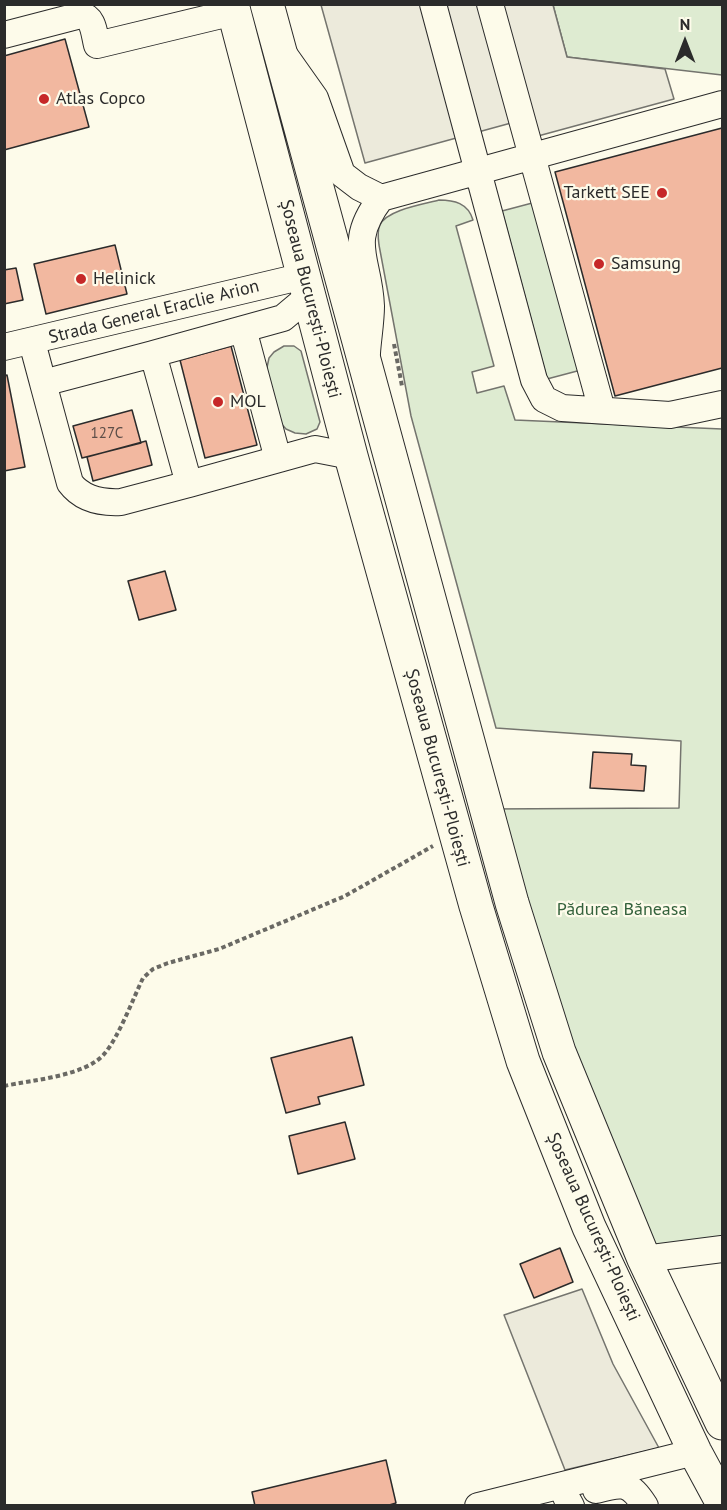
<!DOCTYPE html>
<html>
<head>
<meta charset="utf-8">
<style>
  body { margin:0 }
  #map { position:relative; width:727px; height:1510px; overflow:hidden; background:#fdfbea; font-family:"PT Sans",sans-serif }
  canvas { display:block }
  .frame { position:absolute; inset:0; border:6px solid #2b2b2b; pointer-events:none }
  .north { position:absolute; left:655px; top:12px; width:60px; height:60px; -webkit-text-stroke:4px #fdfbea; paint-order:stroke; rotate:0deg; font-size:16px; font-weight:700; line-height:24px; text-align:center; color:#2b2b2b }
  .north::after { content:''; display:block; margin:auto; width:21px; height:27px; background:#2b2b2b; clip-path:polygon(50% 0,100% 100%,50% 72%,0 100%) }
</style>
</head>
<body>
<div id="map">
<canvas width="727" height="1510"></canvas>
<div class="frame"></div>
<div class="north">N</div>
</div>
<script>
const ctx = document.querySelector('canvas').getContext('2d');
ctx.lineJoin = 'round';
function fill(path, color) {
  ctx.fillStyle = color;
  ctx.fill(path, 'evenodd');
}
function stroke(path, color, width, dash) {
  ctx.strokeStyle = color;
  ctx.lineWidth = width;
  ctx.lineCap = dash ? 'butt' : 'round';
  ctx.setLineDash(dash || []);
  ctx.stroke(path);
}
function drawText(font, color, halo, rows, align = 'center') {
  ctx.font = font + ' "PT Sans",sans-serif';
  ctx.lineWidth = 4.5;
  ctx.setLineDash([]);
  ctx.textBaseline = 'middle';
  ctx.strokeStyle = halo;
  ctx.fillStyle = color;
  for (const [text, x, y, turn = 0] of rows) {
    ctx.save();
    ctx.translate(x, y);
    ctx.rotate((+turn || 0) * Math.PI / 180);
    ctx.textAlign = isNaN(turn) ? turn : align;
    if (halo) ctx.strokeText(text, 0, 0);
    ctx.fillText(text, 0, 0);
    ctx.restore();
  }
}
const green = new Path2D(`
  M553 5H722V75L567 57Z
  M439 200C454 200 468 203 473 220L456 226 494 366 472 372 477 393 504 386 515 420 722 429V1249L644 1259 486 809 679 808 681 741 496 728 411 416 379 245C378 238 377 231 380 225 386 210 424 204 439 200Z
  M536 202 581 370 547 379 502 211Z
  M284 346H294L301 351 320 422 317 429 306 434 295 433 286 429 279 421 266 372 269 358 274 352Z`);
fill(green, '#deebd1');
stroke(green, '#74746e', 1.5);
const parking = new Path2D(`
  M321 5H553L567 57 665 69 674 99 527 139 522 120 365 163Z
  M582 1289 613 1364 659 1448 565 1470 504 1315Z`);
fill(parking, '#eceadb');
stroke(parking, '#74746e', 1.5);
const building = new Path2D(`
  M65 39 89 127 4 150V56Z
  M722 128V368L615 396 555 172Z
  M115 245 127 294 46 314 34 264Z
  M16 268 23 300 4 304V270Z
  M231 346 257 445 205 458 180 360Z
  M7 375 25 467 4 471V376Z
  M132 410 141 443 82 458 73 426Z
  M146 441 152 465 93 481 87 457Z
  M165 571 176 610 139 620 128 581Z
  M593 752 632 754 631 765 646 766 644 791 590 788Z
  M352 1037 364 1085 318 1097 320 1104 286 1113 271 1058Z
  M345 1122 355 1159 298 1174 289 1136Z
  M560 1248 573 1282 534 1298 520 1264Z
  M386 1460 396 1503 386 1506H255L252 1492Z`);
fill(building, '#f2b8a0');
stroke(building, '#2b2b2b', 1.5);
const minor = new Path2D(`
  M433 4 534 380 544 399 562 408 670 415 722 404
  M490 4 602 410
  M4 35 81 15C94 17 94 34 97 45L234 12
  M286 57 315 98 342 174 359 187 381 198C346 244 369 257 371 306 371 321 368 338 367 353
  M381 198 722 104
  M308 297 283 318 153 354 189 484 315 449 351 456
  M243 329 278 459
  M32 342 43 383 153 354
  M4 347 304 276
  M43 383 70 483C82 499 102 503 121 502L189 484
  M644 1259 722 1249
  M596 1490C622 1483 629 1481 645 1506
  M566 1497 571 1506
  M478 1506 695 1452`);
const highway = new Path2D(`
  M232 4 351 456 476 906 523 1061 589 1227 695 1452 722 1502
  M267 4 512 903 559 1052 644 1259 722 1423`);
stroke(minor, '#2b2b2b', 28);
stroke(highway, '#2b2b2b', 35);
stroke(new Path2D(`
  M394 344 402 386
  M4 1086C32 1080 87 1076 105 1053 119 1036 133 999 143 978L153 969 168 963 219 949 345 896 433 846`), '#6a6964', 4, [4.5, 3]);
stroke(minor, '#fdfbea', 26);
stroke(highway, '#fdfbea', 33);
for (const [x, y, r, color] of [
  [44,99,6,"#c62828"],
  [662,193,6,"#c62828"],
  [599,264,6,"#c62828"],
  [81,279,6,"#c62828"],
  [218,402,6,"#c62828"]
]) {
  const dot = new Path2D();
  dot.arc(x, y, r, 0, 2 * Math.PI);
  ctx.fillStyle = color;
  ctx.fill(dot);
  stroke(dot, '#fdfbea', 2);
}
drawText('15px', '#5d4e48', null, [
  ["127C",107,434]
]);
drawText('18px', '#2b2b2b', '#fdfbea', [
  ["Atlas Copco",56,99],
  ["Tarkett SEE",650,193,"right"],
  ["Samsung",611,264],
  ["Helinick",93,279],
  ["MOL",230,402]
], 'left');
drawText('18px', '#2b2b2b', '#fdfbea', [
  ["Șoseaua București-Ploiești",310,299,76],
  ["Strada General Eraclie Arion",154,312,-14],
  ["Șoseaua București-Ploiești",437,768,75],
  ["Șoseaua București-Ploiești",593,1227,66]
]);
drawText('18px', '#34623c', '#fdfbea', [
  ["Pădurea Băneasa",622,910]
]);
</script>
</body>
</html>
